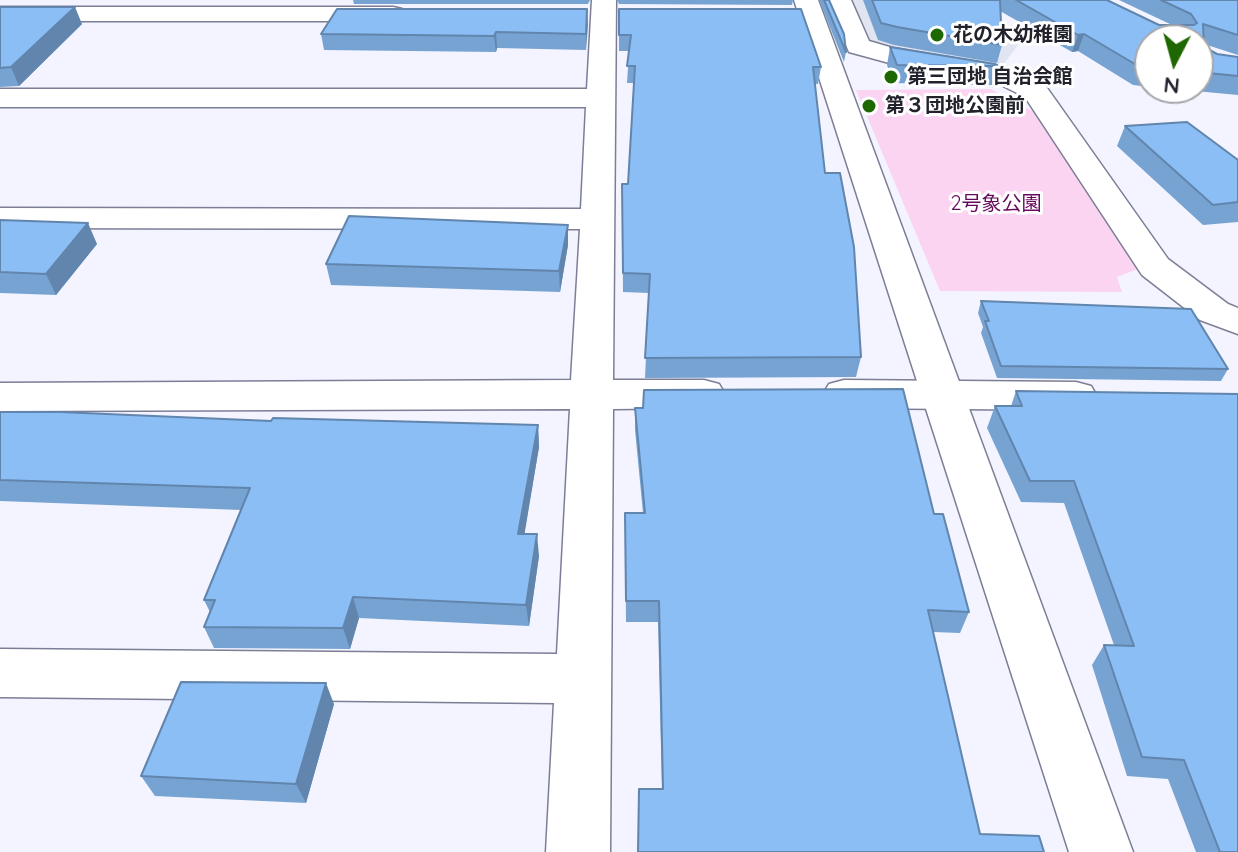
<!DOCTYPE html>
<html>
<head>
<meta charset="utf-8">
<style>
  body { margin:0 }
  #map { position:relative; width:1238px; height:852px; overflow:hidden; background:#f3f4ff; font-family:Quicksand,sans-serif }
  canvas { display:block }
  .north { position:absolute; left:1134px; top:24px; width:80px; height:80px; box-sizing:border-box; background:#fff; border:2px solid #a6a7ab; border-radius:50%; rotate:186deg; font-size:22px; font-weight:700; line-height:32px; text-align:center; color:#21222c }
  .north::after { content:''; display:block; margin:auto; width:28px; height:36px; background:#1f6801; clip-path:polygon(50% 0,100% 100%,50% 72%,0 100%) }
</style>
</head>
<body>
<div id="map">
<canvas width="1238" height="852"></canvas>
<div class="north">N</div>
</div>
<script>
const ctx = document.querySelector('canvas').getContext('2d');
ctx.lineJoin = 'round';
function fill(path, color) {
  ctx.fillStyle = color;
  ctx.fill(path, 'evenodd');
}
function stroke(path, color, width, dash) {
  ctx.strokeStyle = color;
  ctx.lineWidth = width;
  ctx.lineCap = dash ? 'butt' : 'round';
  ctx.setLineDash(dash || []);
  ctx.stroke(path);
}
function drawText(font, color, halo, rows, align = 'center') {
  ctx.font = font + ' Quicksand,"Noto Sans JP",sans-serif';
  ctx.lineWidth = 6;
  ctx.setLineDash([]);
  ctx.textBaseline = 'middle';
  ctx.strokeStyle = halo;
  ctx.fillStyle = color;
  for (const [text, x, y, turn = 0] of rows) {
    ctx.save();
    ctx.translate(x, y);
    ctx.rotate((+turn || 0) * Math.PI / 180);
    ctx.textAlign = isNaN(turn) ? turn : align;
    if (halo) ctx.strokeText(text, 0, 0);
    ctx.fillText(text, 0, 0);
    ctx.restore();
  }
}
fill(new Path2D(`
  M847 0H954L975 19 1021 41 1003 65 878 50 868 47Z`), '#e1e4f1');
fill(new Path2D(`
  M991 89 1038 114 1138 269 1117 277 1122 292 940 291 856 90Z`), '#fbd4f2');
const street = new Path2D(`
  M592 0H616L613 380H704L719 384 725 394 719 404 704 408 613 409 610 852H546L554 703 0 697V649L557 654 570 409 0 411V383L571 380 580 229 0 228V208L581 209 586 107H0V89H587Z
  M827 0H851L869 41 893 48 1011 68 1045 85 1168 259 1228 304 1238 308V334L1200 320 1142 275 1025 97 991 80 893 64 849 52Z
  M0 7H393L402 9 405 14 402 19 393 21H0Z
  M844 380 1076 382 1091 386 1097 396 1091 406 1076 410 844 408 829 404 823 394 829 384Z`);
const secondary = new Path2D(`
  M794 0H818L1133 852H1069Z`);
stroke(street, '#7b7e95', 3);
stroke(secondary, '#7b7e95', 3);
fill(street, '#fff');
fill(secondary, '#fff');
fill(new Path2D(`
  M353 0H590L588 4H354Z
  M617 0H793L792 5 619 4Z
  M819 0H829L846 52 844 62Z
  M863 0H1107L1159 25H1172L1119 0H1238V55L1204 44V47L1217 54 1238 57V95L1163 88H1198V40H1150V87L1133 85 1078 51 1072 52 1000 11 1002 45 997 63 894 45 878 40Z
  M0 7 82 24 19 86 0 87Z
  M587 9 586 50 497 48 496 52 324 50 321 34Z
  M619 9 821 67 818 84H815L825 173 861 357 856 377 645 378 649 293 623 292 622 184H628L634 83H627L629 51H619Z
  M890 47 998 66 993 85 893 83 887 65Z
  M1125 126 1238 160V222L1203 225 1117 146Z
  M0 220 97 244 56 295 0 293Z
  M568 245 560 292 331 285 326 264Z
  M981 301 1228 369 1221 381 997 378 981 333 983 327 978 313Z
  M1016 391 1238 394V852H1196L1168 779 1127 776 1092 665 1104 645H1114L1064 503 1021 502 987 428 995 406H1011Z
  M635 408 934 514 969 612 960 633 933 632 980 834 1044 852 662 789 658 622H626L625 513H643L635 430Z
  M0 412 271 421 538 425 539 447 524 534 539 556 529 626 359 618 350 649 214 648 204 627 210 612 204 600 241 510 0 501Z
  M334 704 306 803 155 796 141 776Z`), '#77a3d3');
fill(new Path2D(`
  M75 7 82 24 19 86 11 67Z
  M587 9 588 25 586 50V34Z
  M496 32 497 48 496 52 494 36Z
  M1084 34 1078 51 1072 52 1078 35Z
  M88 223 97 244 56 295 46 274Z
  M568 225V245L560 292 559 271Z
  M538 425 539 447 521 555 518 534Z
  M537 534 539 556 529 626 526 605Z
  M353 597 359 618 350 649 343 628Z
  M326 683 334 704 306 803 296 784Z`), '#6185ac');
const building = new Path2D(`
  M824 0H829L844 34 846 52Z
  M872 0H1000L1002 45 897 27 881 23Z
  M1016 0H1107L1159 25H1194L1197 23 1191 14 1161 0H1238V35L1203 24 1204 47 1217 54 1238 57V76L1198 72V40H1150V68L1140 67 1084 34 1078 35Z
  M0 7H75L11 67 0 68Z
  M337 9H587L586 34 496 32 494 36 321 34Z
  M619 9H801L821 67H813L825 173H840L854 247 861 357 645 358 650 274 623 273 622 184H628L635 66H627L631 35H619Z
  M890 47 995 64 998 66 897 65Z
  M1187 122 1238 160V202L1213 205 1125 126Z
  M349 216 568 225 559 271 326 264Z
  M0 220 88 223 46 274 0 272Z
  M981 301 1191 309 1228 369 1001 366 985 321H989Z
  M903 389 934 514H943L969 612 928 610 980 834 1039 836 1044 852H638L639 789H663L659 601H626L625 513H645L635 408H643L644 390Z
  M1016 391 1238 394V852H1220L1184 760 1142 757 1104 645 1134 646 1074 481H1030L995 406H1022Z
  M0 412H60L271 421 273 418 538 425 518 534H537L526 605 353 597 343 628 204 627 215 600H204L250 488 0 480Z
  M181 682 326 683 296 784 141 776Z`);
fill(building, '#8abef5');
stroke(building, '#6185ac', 2);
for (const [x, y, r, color] of [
  [937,35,8,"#1f6801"],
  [891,77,8,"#1f6801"],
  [869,106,8,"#1f6801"]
]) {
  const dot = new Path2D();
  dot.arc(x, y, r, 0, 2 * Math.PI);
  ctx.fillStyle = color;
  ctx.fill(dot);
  stroke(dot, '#fff', 3);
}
drawText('bold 20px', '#21222c', '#fff', [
  ["花の木幼稚園",953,35],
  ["第三団地 自治会館",907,77],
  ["第３団地公園前",885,106]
], 'left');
drawText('20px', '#670a5c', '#fff', [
  ["2号象公園",996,204]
]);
</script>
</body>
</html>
